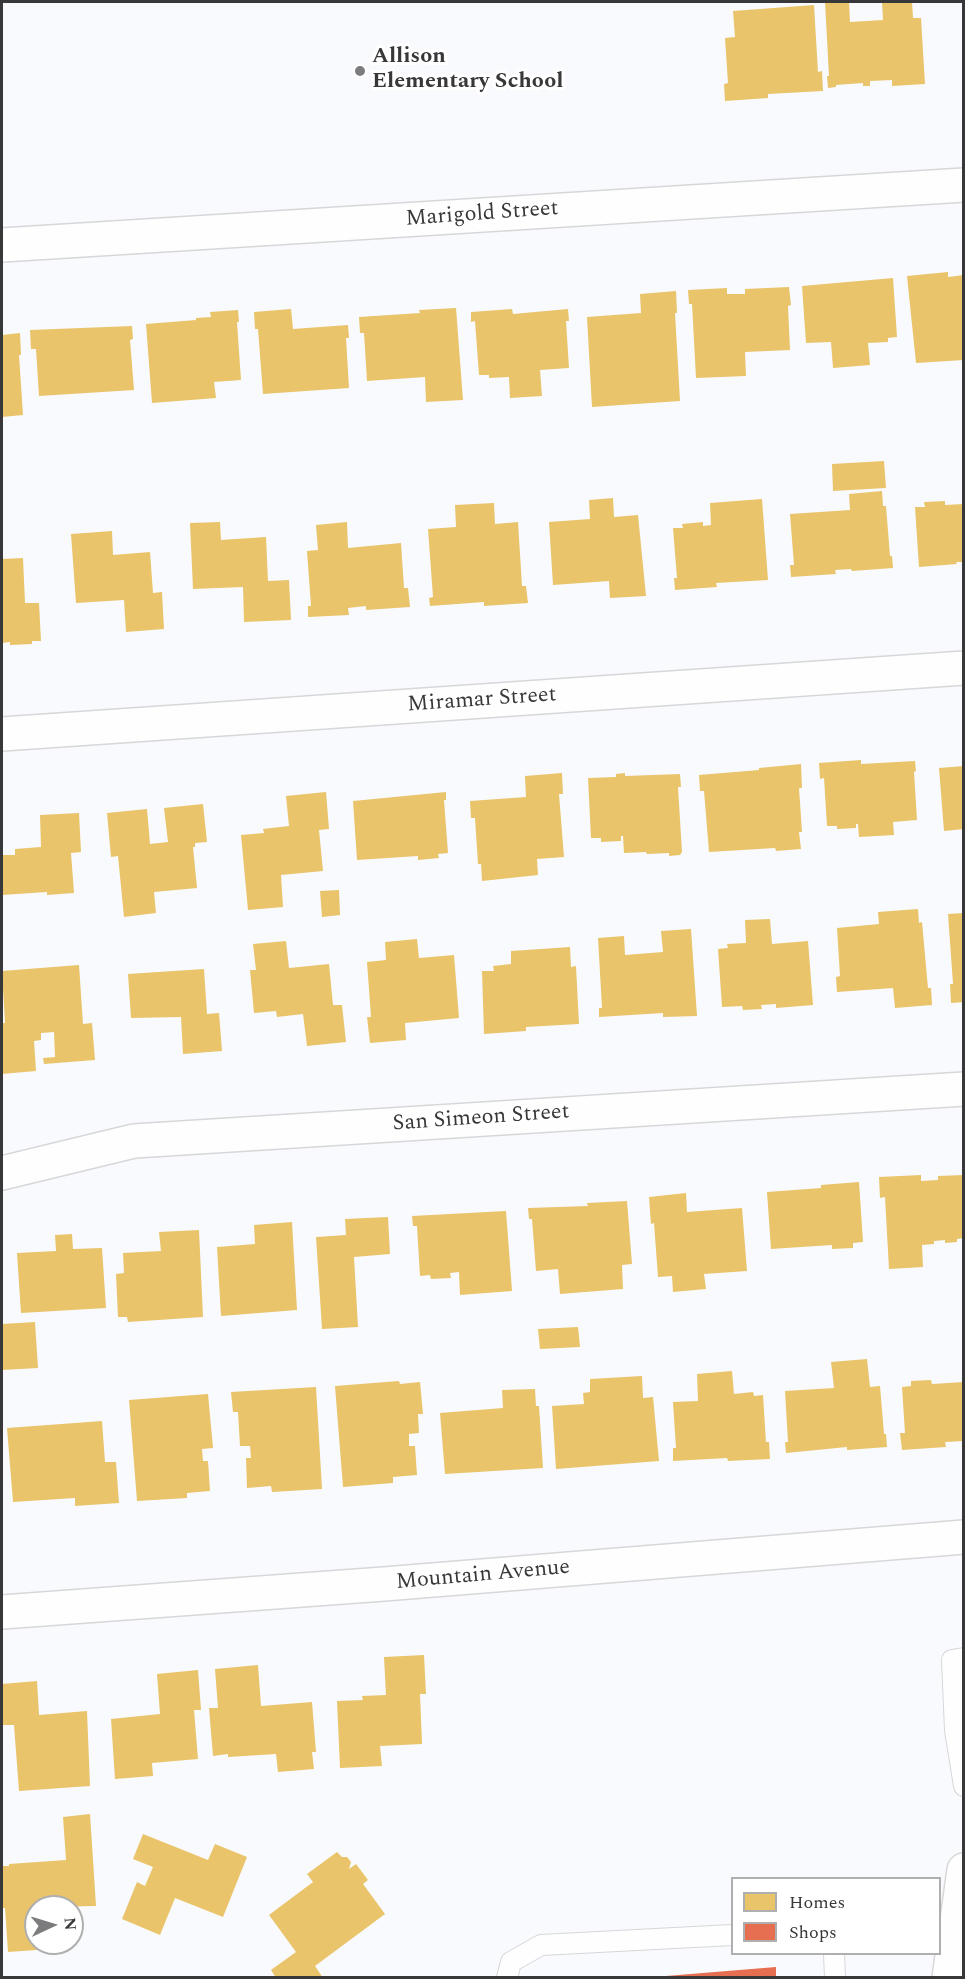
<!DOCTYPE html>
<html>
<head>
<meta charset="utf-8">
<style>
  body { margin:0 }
  #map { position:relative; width:965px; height:1979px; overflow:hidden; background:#f9fafd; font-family:Spectral,serif }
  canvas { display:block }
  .frame { position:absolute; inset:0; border:3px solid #38383a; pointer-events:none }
  .legend { position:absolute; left:731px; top:1877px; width:210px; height:78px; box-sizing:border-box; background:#fff; border:2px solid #afafb0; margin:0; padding:8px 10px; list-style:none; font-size:18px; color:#38383a }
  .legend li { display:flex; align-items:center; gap:12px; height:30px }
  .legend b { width:30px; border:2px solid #afafb0 }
  .north { position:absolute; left:24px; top:1895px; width:60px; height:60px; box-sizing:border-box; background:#fff; border:2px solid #afafb0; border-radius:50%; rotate:86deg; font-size:16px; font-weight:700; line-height:24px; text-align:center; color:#38383a }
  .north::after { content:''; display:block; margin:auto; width:21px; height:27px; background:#7c7c7e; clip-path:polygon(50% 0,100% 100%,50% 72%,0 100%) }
</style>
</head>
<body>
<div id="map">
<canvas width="965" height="1979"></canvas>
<div class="frame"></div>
<ul class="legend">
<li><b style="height:16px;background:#e9c46a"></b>Homes</li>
<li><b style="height:16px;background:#e76f51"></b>Shops</li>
</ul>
<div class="north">N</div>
</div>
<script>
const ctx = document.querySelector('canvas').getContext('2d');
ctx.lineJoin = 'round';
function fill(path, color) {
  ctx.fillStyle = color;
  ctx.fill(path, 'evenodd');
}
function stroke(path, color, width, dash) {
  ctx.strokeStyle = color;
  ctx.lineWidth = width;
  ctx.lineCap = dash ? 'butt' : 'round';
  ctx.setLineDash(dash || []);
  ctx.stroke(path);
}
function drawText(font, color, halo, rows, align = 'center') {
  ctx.font = font + ' Spectral,serif';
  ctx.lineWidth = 6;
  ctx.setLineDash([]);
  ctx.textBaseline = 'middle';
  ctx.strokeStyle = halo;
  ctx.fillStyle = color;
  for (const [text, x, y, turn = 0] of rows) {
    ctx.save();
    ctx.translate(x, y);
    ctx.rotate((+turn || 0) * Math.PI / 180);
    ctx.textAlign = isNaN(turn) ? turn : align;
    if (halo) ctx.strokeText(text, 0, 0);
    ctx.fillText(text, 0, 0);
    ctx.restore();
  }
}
fill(new Path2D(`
  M825 2H849L850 22 883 20 882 2H912L913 18H921L925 84 892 86V80L870 81V86H863V83L836 85V87L828 88 827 76H829Z
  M814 5 818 72 822 71 823 91 768 94V98L725 101 724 84 728 83 725 38 735 37 733 11Z
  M948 272V277L964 275V360L916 363 907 276Z
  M893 278 897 337 888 338V342L868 343 870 365 833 368 831 342 806 343 802 286Z
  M789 287 791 305 788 306 790 350 745 352 746 376 696 378 692 304H689L688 290 727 288V294H745V289Z
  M676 291 677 313H675L680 401 592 407 587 317 641 313 640 294Z
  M456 308 463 400 426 402 425 377 367 381 364 333H360L359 317 420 313 419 310Z
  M291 309 293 329 348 325 349 338H346L349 388 263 394 258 329H255L254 312Z
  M512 309 513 314 568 309 569 321H566L569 368 540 370 542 396 510 398 509 377 489 378V375H479L475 321 471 322V312Z
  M238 310 239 322H237L241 380 214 382 216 398 152 403 146 324 196 320V318L211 317 210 312Z
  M132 326 133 339 130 340 134 390 39 396 36 349H31L30 330Z
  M20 333 21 355H19L23 415 2 417V335Z
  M884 461 886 488 833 491 832 464Z
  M882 491 883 506H886L890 556H892L893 568 852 571 851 569 835 570 836 574 791 577 790 565H794L790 514 850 510 849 494Z
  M613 498 614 517 638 515 646 596 610 598 609 581 553 585 549 522 590 519 589 500Z
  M762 499 768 580 716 583 717 587 675 590 674 578H677L673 528H683L682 524 703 522V526L711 525 710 503Z
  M945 501V505L964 504V562H956L957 564 919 567 915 507H925L924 502Z
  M494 503 495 524 518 522 522 586H526L528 603 484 606V602L430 606 429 598 433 597 428 529 456 527 455 505Z
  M220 522 221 540 266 537 268 581 289 580 291 620 244 622 243 587 193 589 190 523Z
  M347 522 348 548 401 543 404 588H408L410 607 366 610V606L348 608 349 615 308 617V606H311L307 551 318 550 316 525Z
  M112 531 113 555 150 552 153 593 162 592 164 629 126 632 124 600 76 603 71 534Z
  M23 558 25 603H39L41 641H32V644L10 645V642L2 643V559Z
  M861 760V764L915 761 916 771 914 772 917 820 893 822 894 835 859 837 858 824H856V828L837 829V826H827L824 778 820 779 819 763Z
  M801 764 802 788H799L802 832H799L801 849 776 851 775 848 709 852 704 791H700L699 775 759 770V768Z
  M964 766V829L944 831 939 768Z
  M562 773 563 794H559L564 857 537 859 538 875 482 881 481 864H478L475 818H471L470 801 526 797 525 776Z
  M625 773V776L680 774 681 787H678L682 852 680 855 669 856V853L647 854 646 852 624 853 623 836H621V841L601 842V838H591L588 778 616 777V774Z
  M326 792 329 829 319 830 323 871 281 875 283 907 248 910 241 835 264 833 263 829 289 826 286 796Z
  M446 792V800H444L448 853 438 854 439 858 418 860V856L357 860 353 801Z
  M203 804 207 842 195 843V847H193L197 888 154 892 156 913 124 917 118 856 111 857 107 813 147 809 150 844 168 842 164 808Z
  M79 813 81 852 71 853 74 893 47 895V892L2 895V855H15V849L41 847 40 815Z
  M339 890 340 915 322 917 320 891Z
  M918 909 919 923 922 922 928 988H931L932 1005 895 1008 893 988 837 992 836 977 840 976 837 928 879 924 878 912Z
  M964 913V1002L951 1003 950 984H953L948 914Z
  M770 919 772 944 808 941 813 1005 776 1008V1004L761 1005 762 1009 743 1010 742 1006 722 1007 718 949 728 948 727 944 746 943 745 920Z
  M691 929 697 1016 663 1017V1013L599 1017V1008H602L598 938 624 936 625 955 663 952 661 931Z
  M417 939 419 958 454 955 459 1018 405 1023 406 1040 370 1043 367 1017H371L367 962 386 960 385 942Z
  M286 941 289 968 329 964 333 1005H342L346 1042 307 1046 303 1014 277 1017 276 1011 254 1013 250 970H256L253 944Z
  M570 947 571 967 576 966 579 1024 526 1027V1031L484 1034 482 971H494L493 966 511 964V951Z
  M79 965 83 1024 92 1023 95 1060 44 1064 43 1058 55 1057 54 1032 41 1033V1040L34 1041 36 1071 2 1074V1023H5L2 971Z
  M204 969 207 1014 219 1013 222 1051 183 1054 181 1017 131 1018 128 974Z
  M921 1175V1181L938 1180V1176L964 1175V1238L957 1239V1242L945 1243V1240L934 1241V1244L922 1245 923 1267 889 1269 885 1197 880 1198 879 1177Z
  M859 1182 863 1242 853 1243V1248L832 1249V1245L771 1249 767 1192 821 1188V1185Z
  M686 1193 687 1212 742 1208 747 1271 704 1274 706 1289 673 1292 672 1276 658 1277 654 1223 651 1224 649 1197Z
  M627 1201 632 1264 622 1265 623 1289 560 1294 558 1269 536 1271 532 1219H529L528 1208 588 1206 587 1203Z
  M506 1211 512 1291 460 1295 459 1272 450 1273 451 1278 431 1279 430 1275 420 1276 417 1226H413L412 1216Z
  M388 1217 390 1254 354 1257 358 1327 322 1329 316 1237 346 1235 345 1219Z
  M292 1222 297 1310 221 1316 217 1247 255 1244 254 1225Z
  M199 1230 203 1317 128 1322 127 1317H118L116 1274 124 1273 123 1253 161 1251 159 1232Z
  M72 1234 73 1249 102 1248 106 1308 21 1313 17 1253 56 1251 55 1235Z
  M35 1322 38 1368 2 1370V1324Z
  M578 1327 580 1347 540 1349 538 1329Z
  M867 1359 870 1387 880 1386 884 1434H886L887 1447 847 1450V1447L786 1453 785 1442H788L785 1391 834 1388 831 1362Z
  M732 1371 734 1394 753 1392 754 1396 763 1395 766 1442H769L770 1459 728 1461 727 1458 673 1461V1448H676L673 1402 698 1401 697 1374Z
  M642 1376 643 1398 653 1397 659 1461 556 1469 552 1406 584 1404 583 1393 590 1392V1379Z
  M931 1380 932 1384 964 1382V1441L945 1442 946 1447 902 1450 900 1433H905L902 1387 911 1386V1381Z
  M399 1381 400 1384 420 1382 423 1414H418L419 1433 409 1434V1446H415L417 1475 393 1477V1483L343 1487 335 1386Z
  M316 1387 322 1489 272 1492 271 1486 247 1488 246 1458H251L250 1446H240L238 1412H233L231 1392Z
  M535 1389 536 1406H539L543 1468 445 1474 440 1413 503 1408 502 1390Z
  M208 1394 213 1448 202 1449 203 1461H208L210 1491 187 1493V1498L137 1501 129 1400Z
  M102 1421 105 1462H116L119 1503 75 1506V1498L13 1502 7 1428Z
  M424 1655 426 1694H420L422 1744 380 1746 382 1766 340 1768 337 1701 363 1700 362 1696 386 1695 384 1657Z
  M258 1665 261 1706 312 1702 316 1752H312L314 1769 278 1772 276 1754 228 1757V1754L213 1756 209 1708H218L215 1669Z
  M198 1670 201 1710H194L198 1759 152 1763 153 1776 115 1779 111 1719 160 1714 157 1674Z
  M37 1681 39 1715 87 1711 90 1786 19 1791 14 1725H2V1684Z
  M90 1814 96 1906 36 1907V1943H49L50 1949 8 1952 5 1908H2V1866H9V1864L66 1860 63 1817Z
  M143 1834 208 1860 215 1844 247 1857 223 1917 175 1898 160 1935 122 1919 137 1882 145 1886 153 1867 133 1859Z
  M337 1852 342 1857H347L351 1862 349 1869 356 1864 368 1880 363 1884 385 1914 315 1966 323 1978H276L271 1970 296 1952 269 1915 313 1882 307 1874Z`), '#e9c46a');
fill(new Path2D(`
  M776 1967V1978H666V1976Z`), '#e76f51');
const lane = new Path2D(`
  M964 1658 952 1660 955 1730 964 1786
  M834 1954 835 1978
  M507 1978 511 1962 541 1945 732 1935`);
const street = new Path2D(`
  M2 245 964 185
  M2 734 964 668
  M2 1173 134 1141 964 1089
  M2 1612 384 1584 964 1537
  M949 1978 964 1870`);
stroke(lane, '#d7d7d9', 22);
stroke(street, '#d7d7d9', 36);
stroke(lane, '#fefeff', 20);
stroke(street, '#fefeff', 33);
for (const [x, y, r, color] of [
  [360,71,6,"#7c7c7e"]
]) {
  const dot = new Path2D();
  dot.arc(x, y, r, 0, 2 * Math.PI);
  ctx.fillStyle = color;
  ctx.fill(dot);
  stroke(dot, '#fff', 2);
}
drawText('bold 22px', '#38383a', '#fff', [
  ["Allison",372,58],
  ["Elementary School",372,83]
], 'left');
drawText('22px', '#38383a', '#fff', [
  ["Marigold Street",482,215,-4],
  ["Miramar Street",482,701,-4],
  ["San Simeon Street",481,1119,-4],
  ["Mountain Avenue",483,1576,-5]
]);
</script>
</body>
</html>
